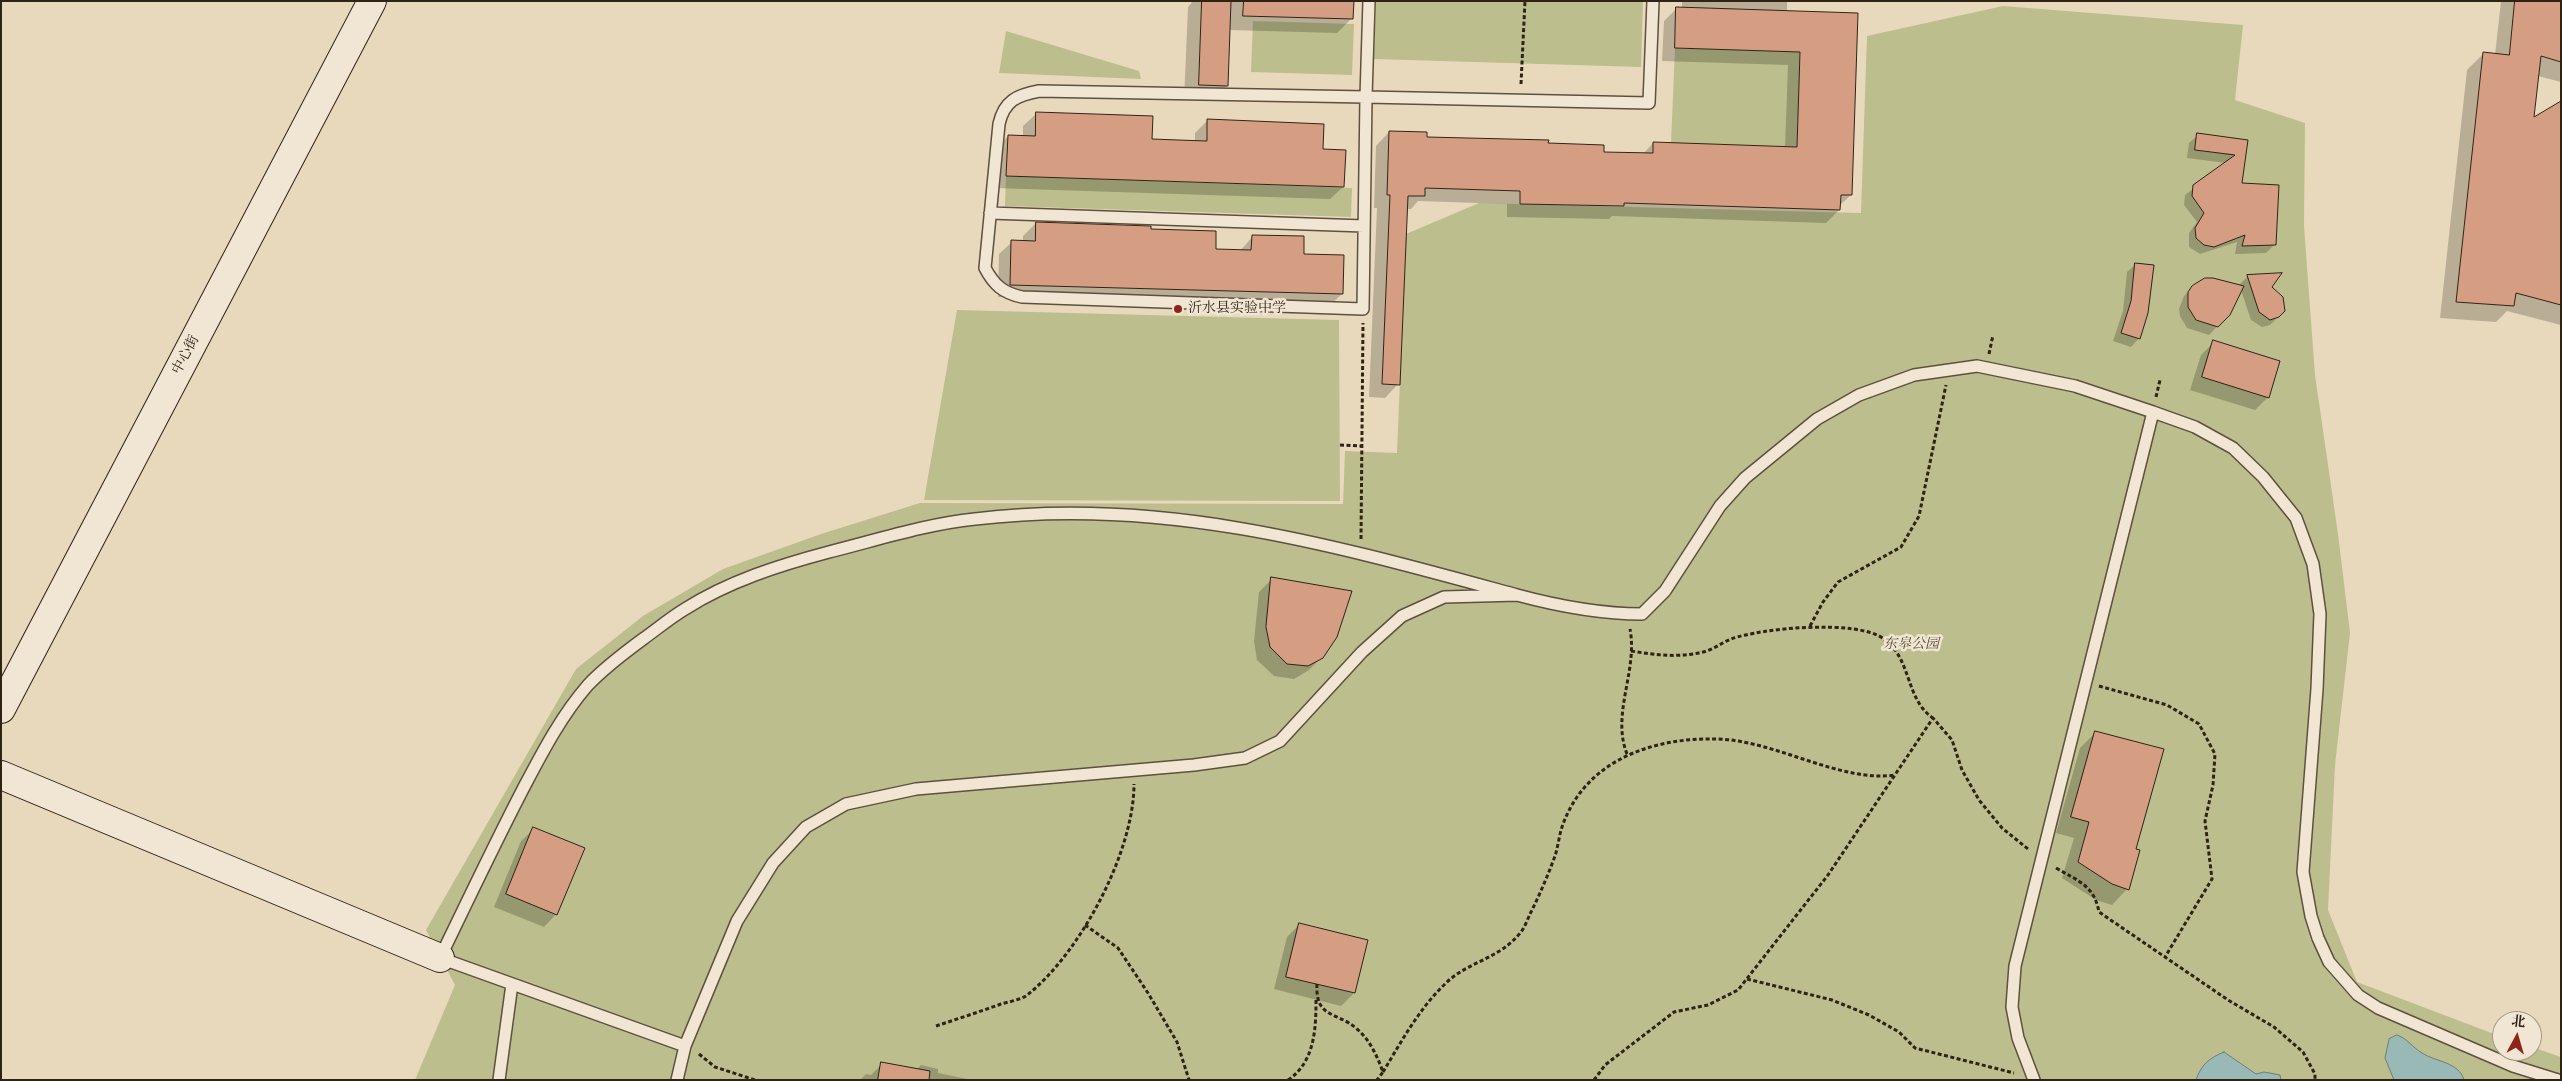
<!DOCTYPE html>
<html>
<head>
<meta charset="utf-8">
<style>
  body { margin:0 }
  #map { position:relative; width:2562px; height:1081px; overflow:hidden; background:#e9d9bc; font-family:Alegreya,"Noto Serif SC",serif }
  canvas { display:block }
  .frame { position:absolute; inset:0; border:2px solid #2f2316; pointer-events:none }
  .north { position:absolute; left:2492px; top:1011px; width:50px; height:50px; box-sizing:border-box; background:#f1e6d3; border:1px solid #a39887; border-radius:50%; rotate:6deg; font-size:14px; font-weight:700; line-height:20px; text-align:center; color:#2f2316 }
  .north::after { content:''; display:block; margin:auto; width:18px; height:22px; background:#8f2418; clip-path:polygon(50% 0,100% 100%,50% 72%,0 100%) }
</style>
</head>
<body>
<div id="map">
<canvas width="2562" height="1081"></canvas>
<div class="frame"></div>
<div class="north">北</div>
</div>
<script>
const ctx = document.querySelector('canvas').getContext('2d');
ctx.lineJoin = 'round';
function fill(path, color) {
  ctx.fillStyle = color;
  ctx.fill(path, 'evenodd');
}
function stroke(path, color, width, dash) {
  ctx.strokeStyle = color;
  ctx.lineWidth = width;
  ctx.lineCap = dash ? 'butt' : 'round';
  ctx.setLineDash(dash || []);
  ctx.stroke(path);
}
function drawText(font, color, halo, rows, align = 'center') {
  ctx.font = font + ' Alegreya,"Noto Serif SC",serif';
  ctx.lineWidth = 5;
  ctx.setLineDash([]);
  ctx.textBaseline = 'middle';
  ctx.strokeStyle = halo;
  ctx.fillStyle = color;
  for (const [text, x, y, turn = 0] of rows) {
    ctx.save();
    ctx.translate(x, y);
    ctx.rotate((+turn || 0) * Math.PI / 180);
    ctx.textAlign = isNaN(turn) ? turn : align;
    if (halo) ctx.strokeText(text, 0, 0);
    ctx.fillText(text, 0, 0);
    ctx.restore();
  }
}
fill(new Path2D(`
  M1376 1H1643L1641 67 1374 59Z
  M2003 6 2243 25 2235 100 2305 123 2304 226 2315 375 2338 534 2350 633 2335 765 2328 910 2357 982 2502 1037V1051H2532V1047L2561 1057V1080H415L455 985 426 930 576 669 643 616 723 569 821 534 920 503 1343 504 1345 451 1397 453 1406 234 1479 203 1861 213 1867 36Z
  M1253 21 1354 24 1352 75 1251 72Z
  M1006 31 1139 71 1141 79 999 73Z
  M1675 48 1800 52 1797 147 1671 143Z
  M1006 176 1352 188 1351 217 1005 206Z
  M957 310 1339 320 1340 501 924 500Z`), '#bcbe8d');
const water = new Path2D(`
  M2397 1035C2407 1038 2413 1048 2422 1053 2436 1062 2459 1062 2464 1080H2394L2385 1058 2389 1039Z
  M2224 1052 2256 1074 2264 1072 2280 1075 2281 1080H2196C2201 1065 2209 1058 2224 1052Z`);
fill(water, '#99b9b7');
stroke(water, '#6f7d77', 1);
fill(new Path2D(`
  M1193 1H1353L1352 18 1337 33 1229 30 1227 86 1212 101 1184 100 1188 7Z
  M1682 1H1787V12L1851 195 1839 206V210L1826 223 1612 216 1609 219 1507 217V204L1418 201 1411 209H1406L1398 384 1385 398 1369 397 1377 208H1374L1376 146 1389 132 1425 139 1547 144 1603 153 1643 154 1653 143 1785 148 1788 65 1662 61 1664 21 1677 8H1682Z
  M2501 1H2561V82L2538 76 2533 119 2561 102V325L2507 311 2496 322 2440 318 2467 70 2483 54 2495 55Z
  M1036 114 1151 140 1195 142V133L1208 120 1322 151 1343 187 1330 199 994 188 996 149 1008 136 1023 137V126Z
  M2198 135 2246 141 2240 184 2274 245 2266 253 2235 254 2237 242 2200 254 2189 247V233L2197 222 2184 205 2185 195 2226 163 2187 158 2189 143Z
  M1036 223 1149 231 1215 251H1240L1253 236 1302 255 1342 294 1329 306 998 297 999 254 1012 242H1023V236Z
  M2136 264 2139 338 2131 347 2113 341 2123 311 2127 272Z
  M2280 275 2271 288 2278 317 2270 325 2262 327 2251 320 2241 290 2229 314 2209 335 2187 328 2180 316 2179 309 2184 296 2193 287 2238 286 2247 277Z
  M2214 342 2268 397 2255 410 2190 390 2201 355Z
  M1272 579 1322 657 1309 670 1294 679 1274 676 1257 660 1254 641 1259 592Z
  M2096 732 2135 850 2127 889 2112 905 2096 900 2062 878 2074 838 2056 833 2080 748Z
  M534 829 556 914 544 927 494 907 521 841Z
  M1300 924 1367 941 1354 993 1341 1006 1274 989 1287 937Z
  M882 1064 916 1070 921 1065 938 1069V1073L972 1080H851H860L866 1074 871 1075Z`), '#0003');
const building = new Path2D(`
  M1202 1H1231L1228 86 1199 85Z
  M1244 1H1354L1353 19 1243 16Z
  M2515 1H2561V62L2541 56 2534 117 2561 101V305L2516 293 2514 306 2456 302 2483 52 2509 55Z
  M1676 7 1858 13 1852 195H1841L1840 210 1624 203V206L1520 204V191L1425 188V196H1408L1400 385 1382 384 1390 195H1387L1389 131 1427 132V137L1549 140 1548 143 1604 145V152L1653 153V142L1797 147 1800 52 1675 48Z
  M1036 112 1153 116 1152 139 1178 140 1207 141V119L1324 124 1323 149 1346 150 1344 187 1006 176 1008 135 1035 136Z
  M2197 133 2248 140 2242 183 2279 185 2276 245 2242 246 2245 235 2214 247 2204 245 2196 238 2195 228 2204 213 2192 196 2193 185 2235 155 2195 150Z
  M1036 222 1151 226V229L1216 231V249L1251 250 1252 235 1304 236V254L1344 255 1343 294 1010 285 1011 240 1035 241Z
  M2135 263 2154 265 2148 313 2140 339 2121 333 2131 301Z
  M2282 273 2272 287 2283 297 2285 311 2279 317 2270 320 2259 312 2247 275Z
  M2205 278H2213L2244 286 2230 315 2218 327 2196 320 2188 307V292L2192 286Z
  M2213 340 2280 361 2269 398 2202 377Z
  M1271 577 1352 591 1337 637 1323 658 1308 666 1287 664 1270 647 1266 627Z
  M2095 731 2164 749 2136 849 2140 850 2129 890 2112 884 2078 862 2089 822 2071 817Z
  M533 827 585 848 557 915 506 894Z
  M1299 923 1368 940 1355 993 1286 977Z
  M881 1062 930 1071 929 1080H878Z`);
fill(building, '#d59e83');
stroke(building, '#2f2316', 1);
const lane = new Path2D(`
  M1369 1 1366 97 1649 103 1653 1
  M1039 91 1366 97 1363 309 1022 297C1003 293 994 285 985 268L999 124C1004 101 1017 95 1039 91Z
  M990 213 1364 226
  M2153 412 2195 427 2233 448 2263 477 2296 518 2313 564 2320 614 2317 689 2303 872 2311 916 2318 938 2329 962 2358 995 2378 1008 2513 1066 2558 1080
  M1517 595 1444 597 1402 616 1362 652 1280 741 1245 758 1194 765 916 789 846 804 806 827 773 863 737 921 685 1046 440 958C467 902 494 845 523 789 542 753 561 716 588 685 604 668 624 653 643 639 657 629 670 618 685 609 729 581 780 565 829 552 877 540 926 524 975 519 1164 496 1337 546 1517 595 1558 606 1600 614 1642 614L1665 591 1720 506 1745 478 1817 419 1859 395 1914 375 1977 366 2075 386 2153 412 2015 966 2012 1007 2018 1038 2034 1080
  M499 1080 512 984
  M677 1080 685 1046`);
const secondary = new Path2D(`
  M1 709 372 1
  M1 775 440 958`);
stroke(lane, '#5e5040', 14);
stroke(secondary, '#2f2316', 30);
stroke(new Path2D(`
  M1521 84 1525 1
  M1989 354 1993 335
  M2156 397 2160 380
  M1340 445 1361 446
  M1361 539 1363 323
  M1810 626 1823 602 1838 582 1901 547 1919 516 1946 385
  M1631 651C1656 655 1678 658 1703 652 1713 650 1721 643 1731 639 1761 628 1858 619 1884 639 1912 659 1905 699 1933 718
  M2099 686 2167 705 2199 724 2215 754 2213 785 2205 821 2212 879 2165 957
  M1627 754C1611 714 1638 671 1630 629
  M2056 868C2078 881 2094 885 2099 912L2228 1000 2274 1027 2303 1052 2315 1074V1080
  M1085 925 1118 948 1148 993 1177 1042 1189 1080
  M1747 979 1832 1000 1869 1015 1899 1032 1915 1048 2014 1073
  M1317 984C1315 1019 1337 1011 1357 1029 1370 1040 1377 1056 1383 1072L1377 1080
  M936 1026C957 1019 979 1012 1001 1004 1008 1002 1019 1000 1026 996 1080 954 1134 852 1134 784
  M699 1054 715 1067 755 1080
  M1383 1072C1401 1042 1419 1009 1444 985 1467 961 1499 960 1521 932 1525 927 1528 918 1531 912 1540 894 1548 875 1555 856 1558 847 1559 836 1562 827 1585 760 1653 737 1718 739 1777 741 1841 783 1895 775
  M1288 1080C1315 1062 1316 1028 1316 1000
  M1594 1080 1605 1065 1674 1012 1708 1005 1738 990 1828 875 1933 718 1952 740 1962 770 1979 800 2002 828 2028 849`), '#2f2316', 3, [4, 2.5]);
stroke(lane, '#f1e6d3', 11);
stroke(secondary, '#f1e6d3', 28);
for (const [x, y, r, color] of [
  [1178,309,5,"#8f2418"]
]) {
  const dot = new Path2D();
  dot.arc(x, y, r, 0, 2 * Math.PI);
  ctx.fillStyle = color;
  ctx.fill(dot);
  stroke(dot, '#f1e6d3', 2);
}
drawText('14px', '#2f2316', '#f1e6d3', [
  ["沂水县实验中学",1188,309]
], 'left');
drawText('14px', '#2f2316', '#f1e6d3', [
  ["中心街",186,355,-62]
]);
drawText('italic 14px', '#524a34', '#f1e6d3', [
  ["东皋公园",1911,645]
]);
</script>
</body>
</html>
